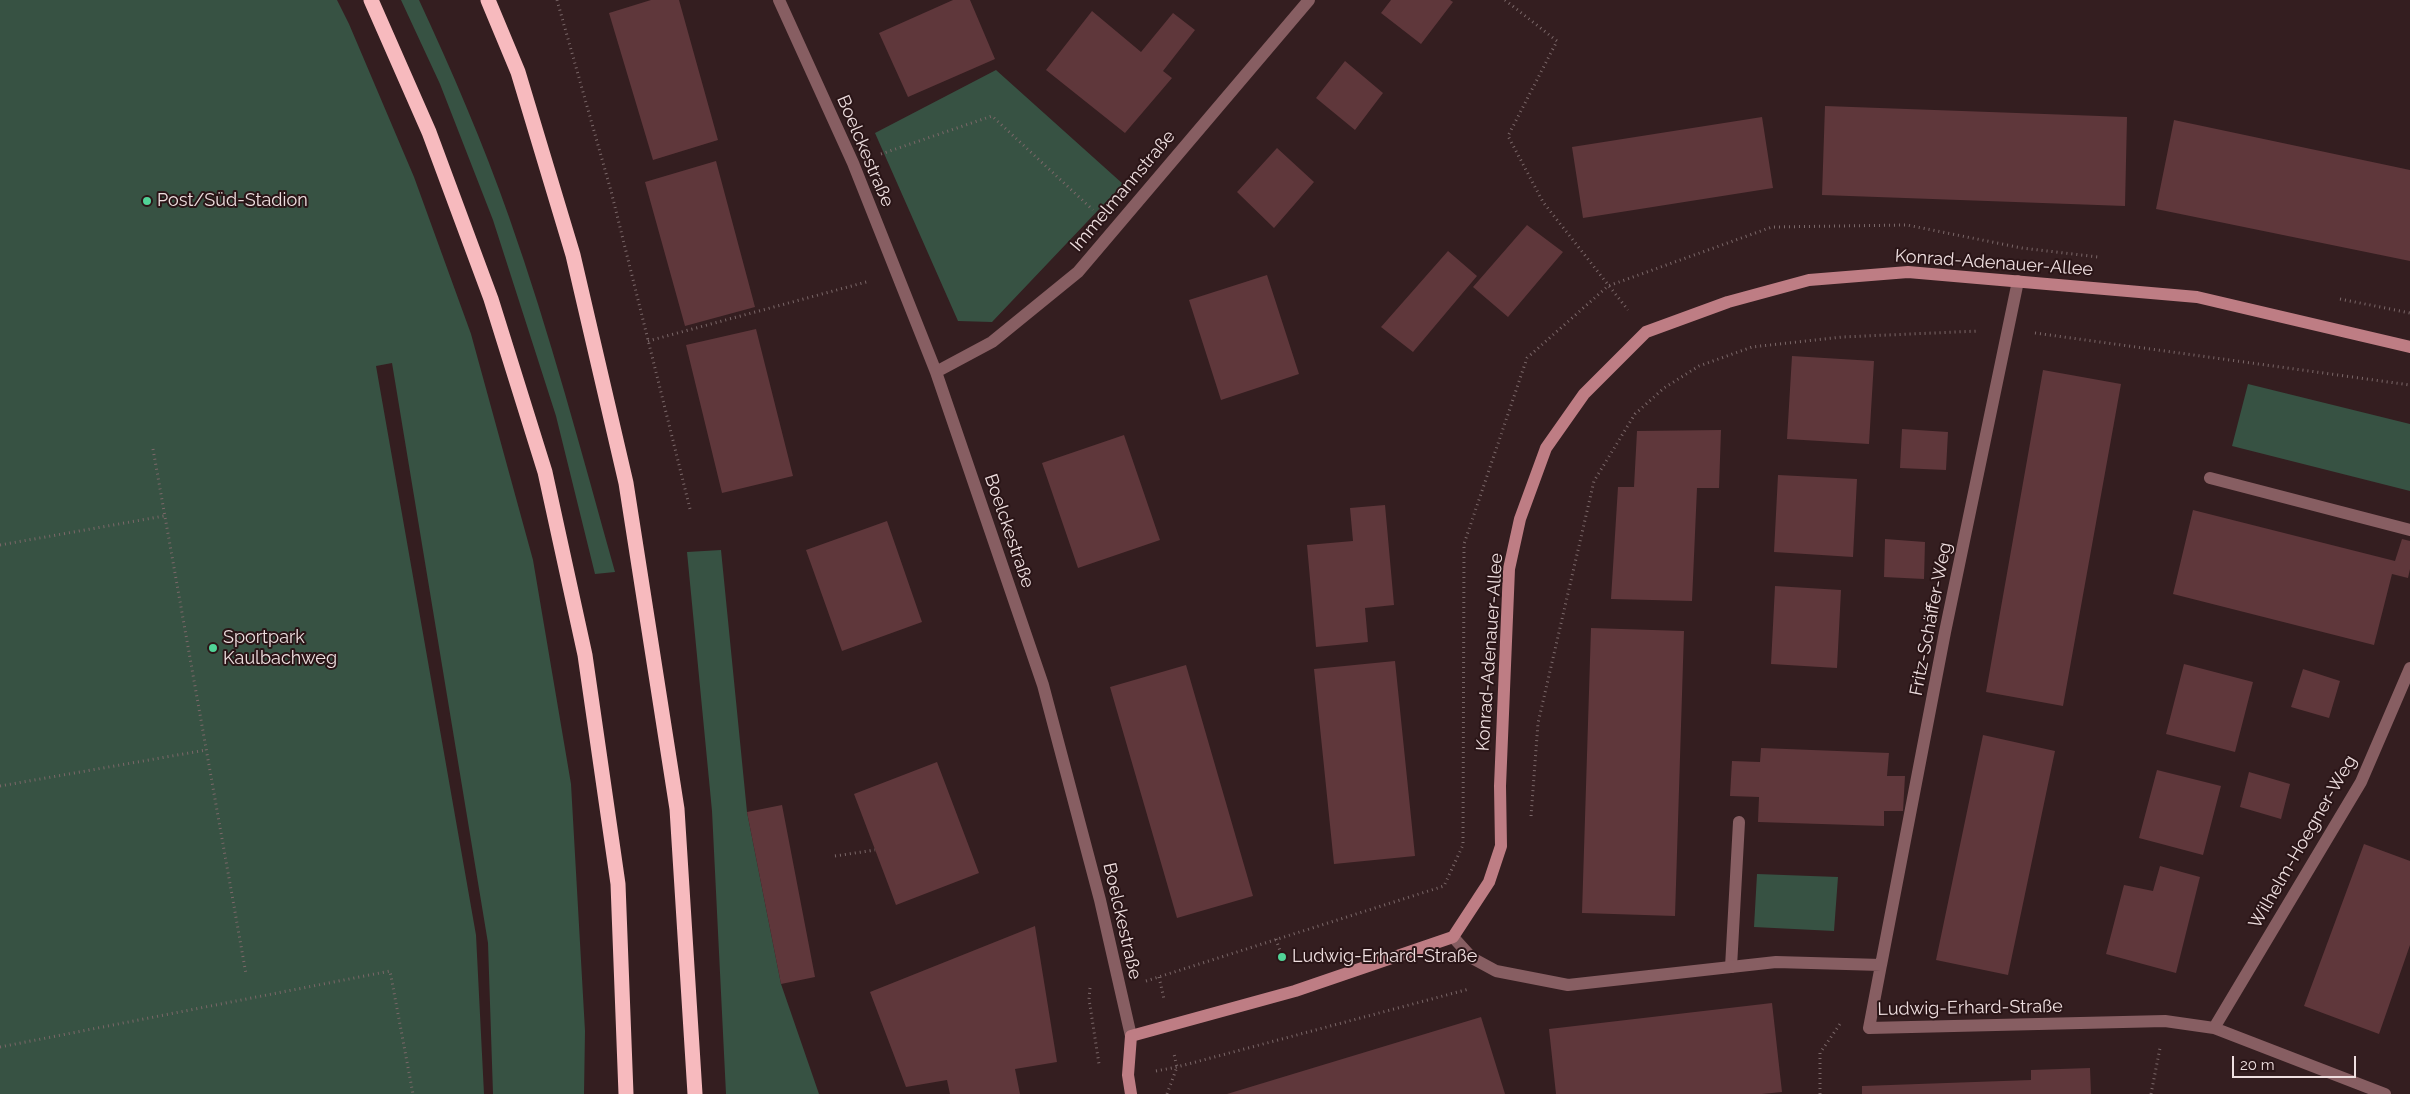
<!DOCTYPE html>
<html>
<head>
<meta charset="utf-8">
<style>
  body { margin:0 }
  #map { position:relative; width:2410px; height:1094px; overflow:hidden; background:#341e20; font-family:Raleway,sans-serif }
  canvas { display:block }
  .scale { position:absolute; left:2232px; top:1056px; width:124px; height:22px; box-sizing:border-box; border:2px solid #efdfe0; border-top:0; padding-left:6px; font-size:15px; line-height:18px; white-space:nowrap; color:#efdfe0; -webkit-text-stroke:4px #2a1517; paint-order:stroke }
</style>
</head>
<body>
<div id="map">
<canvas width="2410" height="1094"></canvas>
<div class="scale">20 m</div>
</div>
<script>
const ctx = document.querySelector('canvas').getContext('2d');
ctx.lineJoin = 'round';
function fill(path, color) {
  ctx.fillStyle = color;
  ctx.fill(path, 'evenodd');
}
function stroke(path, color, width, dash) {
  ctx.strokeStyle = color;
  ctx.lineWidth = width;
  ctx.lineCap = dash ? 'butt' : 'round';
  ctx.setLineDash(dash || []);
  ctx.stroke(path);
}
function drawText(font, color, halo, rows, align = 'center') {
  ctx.font = font + ' Raleway,sans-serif';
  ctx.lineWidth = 4;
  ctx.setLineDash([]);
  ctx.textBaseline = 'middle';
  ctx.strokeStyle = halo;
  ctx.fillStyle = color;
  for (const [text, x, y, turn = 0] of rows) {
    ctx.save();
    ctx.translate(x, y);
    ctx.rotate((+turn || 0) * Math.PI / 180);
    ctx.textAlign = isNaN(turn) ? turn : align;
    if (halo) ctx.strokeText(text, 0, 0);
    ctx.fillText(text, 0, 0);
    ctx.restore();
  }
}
fill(new Path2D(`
  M0 0H337L349 24 414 177 471 334 533 560 571 784 585 1031 584 1094H493L488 943 392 363 376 366 476 935 484 1094H0Z
  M401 0H419C452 71 483 143 509 217 550 333 582 454 615 572L595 574 556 416 493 220 440 84Z
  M996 70 1123 184 992 322 958 321 875 133Z
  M2248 384 2410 424V491L2232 446Z
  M721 550 747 812 781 984 819 1094H726L712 811 687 552Z
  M1757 874 1838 877 1834 931 1754 927Z`), '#375243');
fill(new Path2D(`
  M651 0H679L718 140 653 160 609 13Z
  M953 0H970L995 59 908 97 879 33Z
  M1391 0H1450L1453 2 1421 44 1381 13Z
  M1092 11 1141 52 1173 13 1195 30 1163 71 1172 78 1125 133 1046 70Z
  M1345 61 1383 93 1355 130 1316 98Z
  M1825 106 2127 117 2125 206 1822 195Z
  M1762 117 1773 188 1583 218 1572 147Z
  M2174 120 2410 170V261L2156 209Z
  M1277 148 1314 182 1274 228 1237 192Z
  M716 161 755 307 685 326 645 182Z
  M1527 225 1563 252 1508 317 1473 287Z
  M1448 251 1477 276 1413 352 1381 327Z
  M1267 275 1299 374 1221 400 1189 300Z
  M756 329 793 476 722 493 686 345Z
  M1792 356 1874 361 1869 444 1787 439Z
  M2043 370 2121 384 2063 706 1986 692Z
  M1902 429 1948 432 1946 470 1900 468Z
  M1721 430 1719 488H1697L1692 601 1611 599 1618 487H1634L1637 431Z
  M1124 435 1160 540 1078 568 1042 463Z
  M1778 475 1857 479 1853 557 1774 552Z
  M1385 505 1394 605 1365 608 1368 642 1316 647 1307 545 1353 541 1350 508Z
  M2193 510 2395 561 2402 539 2410 541V569L2408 578 2392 574 2374 645 2173 594Z
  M887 521 922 622 842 651 806 550Z
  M1885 539 1925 542 1924 579 1884 577Z
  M1775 586 1841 590 1837 668 1771 664Z
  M1591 628 1684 631 1675 916 1582 913Z
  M1395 661 1415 856 1334 864 1314 669Z
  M2184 664 2253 682 2235 752 2166 734Z
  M1186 665 1253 896 1177 918 1110 687Z
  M2303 669 2340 681 2329 718 2291 707Z
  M1983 735 2055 751 2008 975 1936 960Z
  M1761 748 1889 753 1887 776H1905L1903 811H1884V826L1758 822 1759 797 1730 796 1732 761 1760 762Z
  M937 762 979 873 896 905 854 794Z
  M2157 770 2221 786 2203 855 2139 838Z
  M2249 772 2290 784 2281 819 2240 807Z
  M782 805 815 977 781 984 747 812Z
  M2364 844 2410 861V945L2379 1034 2304 1006Z
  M2160 866 2200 877 2176 973 2106 954 2124 885 2153 891Z
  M1035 926 1057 1062 1015 1069 1020 1094H950L947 1080 906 1087 870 992Z
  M1772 1003 1782 1092 1762 1094H1556L1549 1029Z
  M1481 1017 1505 1094H1227Z
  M2090 1068 2091 1094H1862V1086L2031 1080V1070Z`), '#5f373b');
stroke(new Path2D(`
  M557 0 611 191 690 509
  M1505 0 1557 41 1508 136 1543 202 1628 310
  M881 154 992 116 1093 210
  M2340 299 2410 313
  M2035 333 2410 385
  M648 341 870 281
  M153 449 246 974
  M0 545 164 516
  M0 786 206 750
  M1531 816 1538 723 1594 481 1635 414 1664 388 1699 366 1752 347 1842 337 1979 331
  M835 856 875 850
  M1276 939 1282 957
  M1159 977 1164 999
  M1146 981 1444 886 1463 845 1464 544 1527 358 1608 286 1772 227 1907 225 2022 248 2098 257
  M1090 988 1089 999 1099 1064
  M0 1047 390 971 413 1094
  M1156 1071 1177 1067 1469 989
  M1167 1094 1177 1067 1174 1054
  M1820 1094V1053L1840 1024
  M2151 1094 2160 1048`), '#7b6869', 3, [1, 4]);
stroke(new Path2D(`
  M1731 967 1739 822`), '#875e62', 12);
stroke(new Path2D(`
  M779 0 853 163 936 372 1043 685 1100 900 1131 1036
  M936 372 992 342 1078 272 1309 0
  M2210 478 2410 530
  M1453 937 1472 958 1496 971 1568 985 1776 962 1881 965 1869 1028 2165 1021 2214 1028 2385 1094
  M1881 965 1945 632 2018 281
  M2214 1028 2361 782 2410 668`), '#875e62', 12);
stroke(new Path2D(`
  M1131 1094 1128 1075 1131 1036 1295 991 1453 937 1489 882 1501 846 1500 786 1509 569 1520 519 1546 448 1584 394 1646 332 1728 302 1809 280 1908 272 2197 297 2410 347`), '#be7d84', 12);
stroke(new Path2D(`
  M371 0 429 132 491 299 545 472 585 655 618 884 626 1094
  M488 0 518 72 573 255 626 483 677 809 695 1094`), '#f7babe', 15);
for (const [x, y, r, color] of [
  [147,201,5,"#51d397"],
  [213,648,5,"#51d397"],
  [1282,957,5,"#51d397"]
]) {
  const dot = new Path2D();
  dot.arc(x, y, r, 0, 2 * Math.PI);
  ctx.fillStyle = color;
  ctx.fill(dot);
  stroke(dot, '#2a1517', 2);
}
drawText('18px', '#efdfe0', '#2a1517', [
  ["Boelckestraße",865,151,67],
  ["Immelmannstraße",1123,191,-50],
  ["Konrad-Adenauer-Allee",1994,263,4],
  ["Boelckestraße",1009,531,71],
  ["Fritz-Schäffer-Weg",1931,619,-79],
  ["Konrad-Adenauer-Allee",1490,652,-86],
  ["Wilhelm-Hoegner-Weg",2303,842,-60],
  ["Boelckestraße",1122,921,77],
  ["Ludwig-Erhard-Straße",1970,1008,-1]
]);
drawText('18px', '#efdfe0', '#2a1517', [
  ["Post/Süd-Stadion",157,201],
  ["Sportpark",223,638],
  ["Kaulbachweg",223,659],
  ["Ludwig-Erhard-Straße",1292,957]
], 'left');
</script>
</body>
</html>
